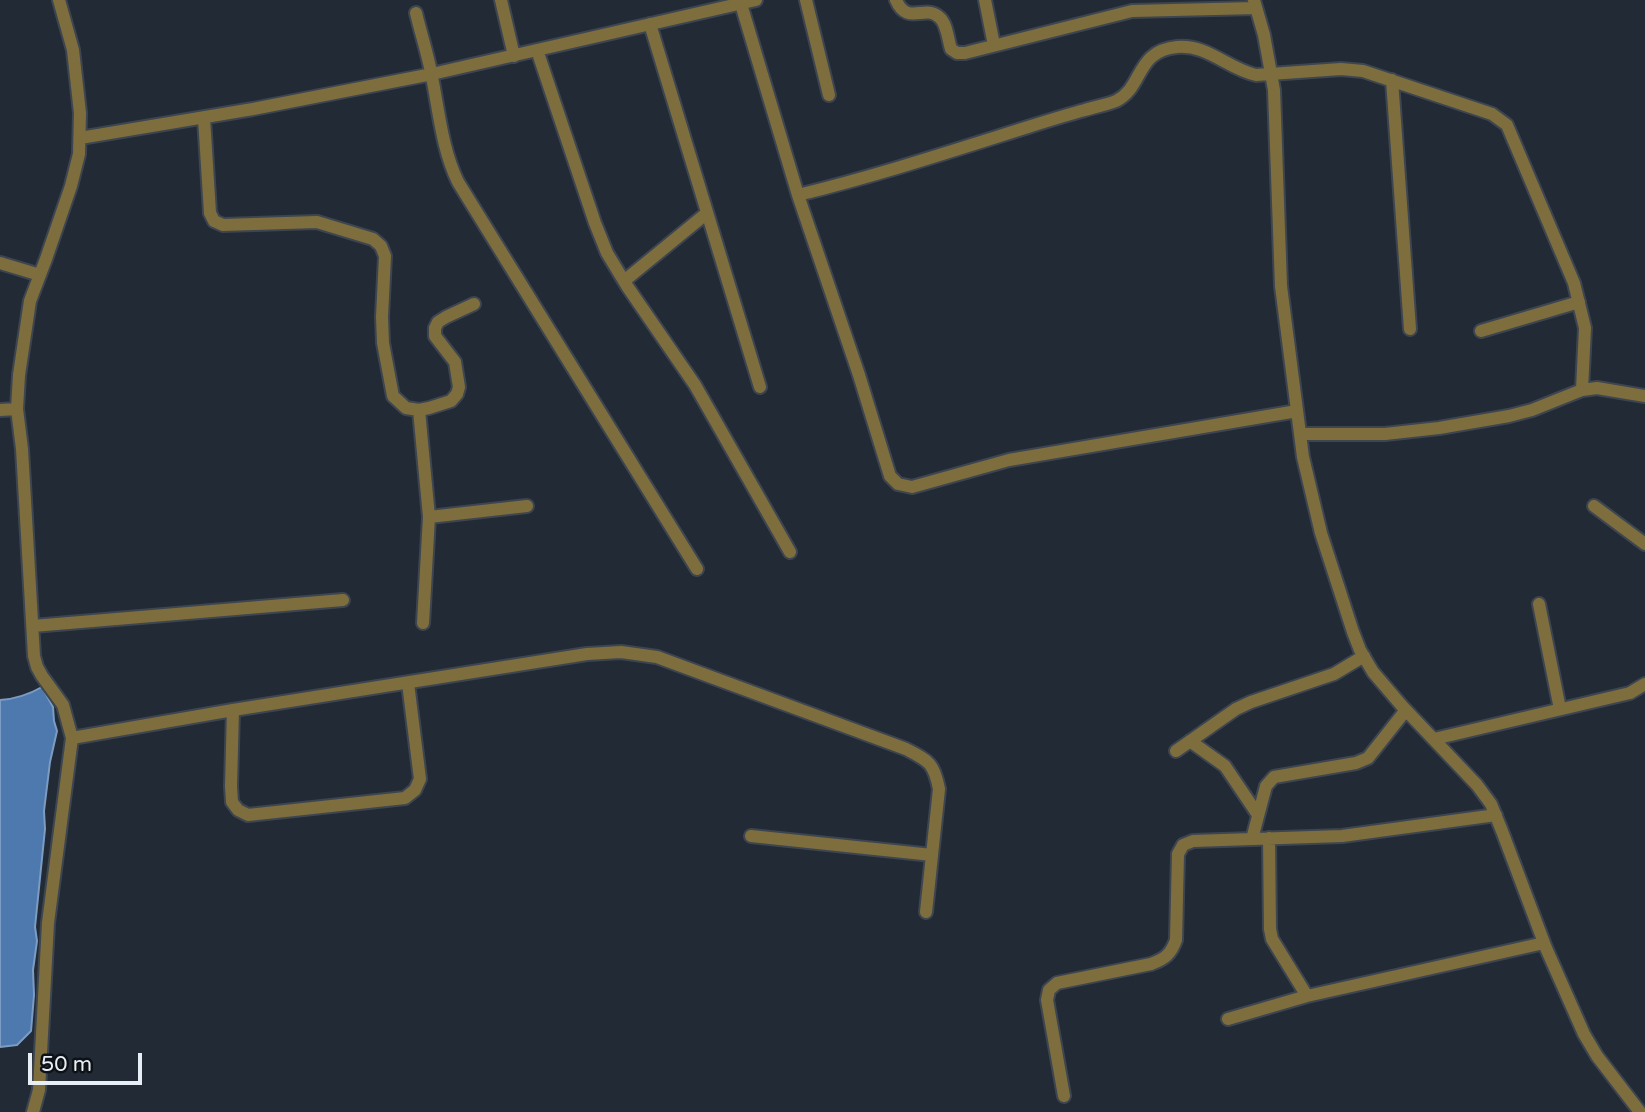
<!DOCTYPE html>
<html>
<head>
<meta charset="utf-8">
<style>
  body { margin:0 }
  #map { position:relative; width:1645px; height:1112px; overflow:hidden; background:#212a35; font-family:"Varela Round",sans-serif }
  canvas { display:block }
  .scale { position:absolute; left:28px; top:1053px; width:114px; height:32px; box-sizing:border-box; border:4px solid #e8eef5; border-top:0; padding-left:9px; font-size:21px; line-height:24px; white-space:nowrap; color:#e8eef5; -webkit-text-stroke:5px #0e1217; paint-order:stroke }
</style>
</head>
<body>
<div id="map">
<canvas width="1645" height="1112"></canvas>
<div class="scale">50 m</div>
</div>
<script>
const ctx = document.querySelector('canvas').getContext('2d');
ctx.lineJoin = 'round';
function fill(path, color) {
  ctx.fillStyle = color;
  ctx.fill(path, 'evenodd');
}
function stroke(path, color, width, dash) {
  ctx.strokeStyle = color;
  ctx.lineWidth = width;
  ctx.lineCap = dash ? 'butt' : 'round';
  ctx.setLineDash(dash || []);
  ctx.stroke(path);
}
const water = new Path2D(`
  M42 687 53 707 54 721 57 731 50 762 44 811 45 829 35 927 37 941 33 970 34 995 31 1031 17 1045 0 1047V700C16 699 28 695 42 687Z`);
fill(water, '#4d79ae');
stroke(water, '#7c9cc3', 2);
const street = new Path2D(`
  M501 0 514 56
  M806 0 829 95
  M896 0C907 26 925 4 939 17 947 23 948 40 951 49L957 53H965L1132 11 1256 8
  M985 0 994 45
  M1254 0 1264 35 1274 90 1281 286 1303 457 1321 533 1353 632 1360 650 1373 672 1402 706 1477 785 1491 804 1502 831 1546 948 1584 1034 1597 1056 1640 1112
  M741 4 798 195 859 375 890 476 898 484 912 487 1009 460 1297 411
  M416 13C421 34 428 55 432 77 439 112 442 149 458 182L697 569
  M650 24 760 387
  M537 50 595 223 607 253 627 286 695 385 790 552
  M1392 80 1410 329
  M204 118 210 213 214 221 223 225 317 222 373 239 381 246 385 256 382 317 383 343 393 396 406 408 419 410 429 408 451 401 457 394 459 387 455 362 435 336V328L438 322 446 317 474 304
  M80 138 253 109 432 74 756 0
  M798 195C876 176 952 151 1028 127 1047 121 1066 115 1085 110 1094 107 1106 105 1116 101 1144 87 1135 51 1177 47 1207 44 1228 69 1256 75L1341 69 1363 71 1492 114 1507 125 1574 283 1585 328 1582 390
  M0 263 40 275
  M624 281 707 213
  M1481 331 1579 302
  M0 410 17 409
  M419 410 429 517 423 623
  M1300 434H1385L1439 428 1509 416 1532 410 1582 390 1597 388 1645 396
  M1594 506 1645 544
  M429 517 527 506
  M1539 604 1560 709
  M33 626 343 600
  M233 710 231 786 232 802 238 810 248 815 405 798 415 790 420 779 408 683
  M72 738 233 710 587 654 621 652 657 657 906 749C929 761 934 763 939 789L926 912
  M1434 739 1630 693 1645 684
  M1190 741 1225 766 1258 815
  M1176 751 1236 709 1251 702 1334 674 1364 656
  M751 836 932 855
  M1269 838 1270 929 1272 939 1307 996
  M1252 839 1266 786 1274 777 1356 763 1368 758 1406 710
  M1228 1019 1307 996 1544 943
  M1064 1096 1047 1000 1049 990 1057 983 1151 964C1165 959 1171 954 1176 940L1178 854 1183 845 1193 841 1342 836 1496 815
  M33 1112 39 1090 48 923 72 738 63 705 42 676 37 667 34 656 22 449 17 409 19 375 30 301 46 259 71 186 79 154 80 113 73 50 59 0`);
stroke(street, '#3d4550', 16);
stroke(street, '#7e6e3d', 12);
</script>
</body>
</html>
